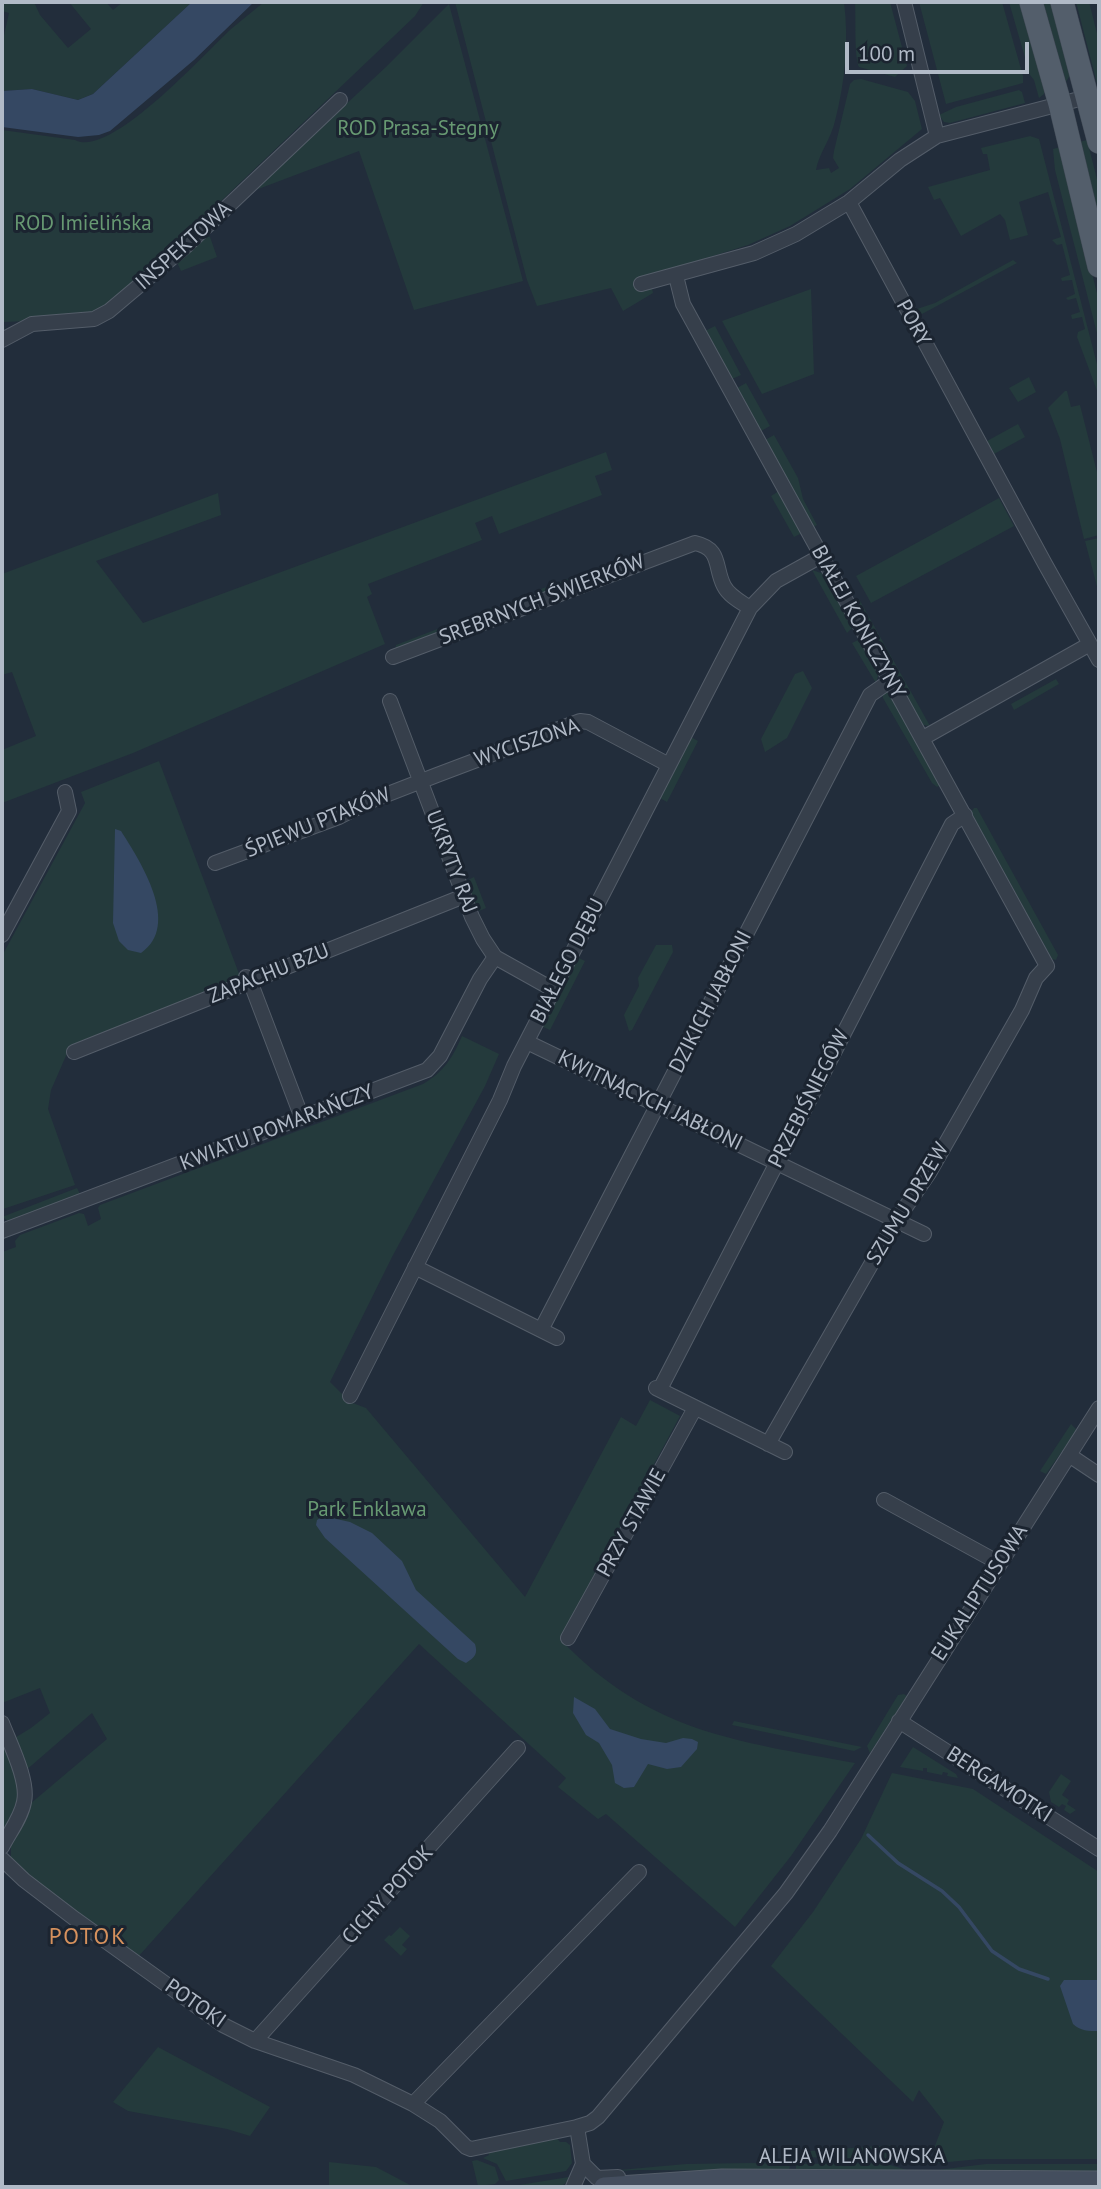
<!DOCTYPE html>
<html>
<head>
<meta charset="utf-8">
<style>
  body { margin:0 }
  #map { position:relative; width:1101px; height:2189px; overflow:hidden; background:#222d3b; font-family:"PT Sans",sans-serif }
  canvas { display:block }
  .frame { position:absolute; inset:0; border:4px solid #b1bac7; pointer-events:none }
  .scale { position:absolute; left:845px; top:42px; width:184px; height:32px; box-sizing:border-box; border:4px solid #b1bac7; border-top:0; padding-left:9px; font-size:21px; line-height:24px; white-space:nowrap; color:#b1bac7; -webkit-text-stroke:5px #1b2430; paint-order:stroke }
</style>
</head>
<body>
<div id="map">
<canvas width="1101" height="2189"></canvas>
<div class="frame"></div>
<div class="scale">100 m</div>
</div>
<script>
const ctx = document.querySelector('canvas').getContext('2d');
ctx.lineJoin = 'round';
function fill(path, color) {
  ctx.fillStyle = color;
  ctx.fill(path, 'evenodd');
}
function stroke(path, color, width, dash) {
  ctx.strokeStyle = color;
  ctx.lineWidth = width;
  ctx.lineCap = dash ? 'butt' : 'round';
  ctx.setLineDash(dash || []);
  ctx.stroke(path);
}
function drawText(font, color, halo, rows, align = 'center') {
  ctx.font = font + ' "PT Sans",sans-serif';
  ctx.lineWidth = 6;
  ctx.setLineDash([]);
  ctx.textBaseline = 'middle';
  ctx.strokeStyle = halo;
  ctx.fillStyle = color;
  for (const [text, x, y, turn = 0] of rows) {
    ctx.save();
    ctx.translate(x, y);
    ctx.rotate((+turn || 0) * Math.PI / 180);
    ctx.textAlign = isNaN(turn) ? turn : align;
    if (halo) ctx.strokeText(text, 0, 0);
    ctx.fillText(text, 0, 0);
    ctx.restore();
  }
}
fill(new Path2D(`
  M2 2H34L40 15 68 48 91 29 69 2H106L113 10 123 2H192L93 94 78 100 32 89 2 91V44L9 13 2 11Z
  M264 2H424L415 16 179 241 178 247C156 266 135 289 112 305 86 323 35 320 4 322L5 334 2 335V130L75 140C110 159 205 53 231 29 242 20 253 11 264 2Z
  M455 2H844C849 41 845 83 835 121 831 139 819 153 816 170L829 168 831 173 839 168 833 158 834 151 850 84 854 80 861 79 908 92 915 101 922 129 850 189 790 226 748 245 649 276 653 293 623 311 611 288 537 306 527 280Z
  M855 2H890L907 66 895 77 859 67C854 58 856 16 855 2Z
  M919 2H1002L1023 76V83L946 104Z
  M1009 2H1020L1045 87 1044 94 1039 98 1034 80 1030 75Z
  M1043 2H1051L1070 75 1066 82Z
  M1076 2H1089L1099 41V91Z
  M449 4 523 281 414 310 359 151 253 191 387 66Z
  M1019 90 1022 92 1025 103 950 123 944 122 939 115 956 107Z
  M1030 136 1039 139 1099 372V396L1077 337 1078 332 1085 329 1082 317 1072 319 1071 315 1080 312 1076 298 1068 300 1066 298 1075 294 1072 280 1062 281 1061 278 1070 275 1062 244 1057 245 1052 240 1061 237 1048 192 1019 202 1028 235 1010 240 1005 220 1000 214 961 236 940 198 934 200 928 187 990 170 987 154H983L981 148Z
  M1087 140 1099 187V215L1079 142Z
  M1060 147 1099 301V341L1055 170 1053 149Z
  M205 236 210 237 217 257 181 271 176 260 196 247Z
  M1013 260 1017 263 922 314 917 309 935 303Z
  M811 289 814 374 762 394 722 321Z
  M715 326 741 375 732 379 705 331Z
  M1029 377 1036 392 1018 402 1009 388Z
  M746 383 770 426 761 431 737 388Z
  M1065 391H1067L1071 407 1080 405 1099 480V535L1084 539 1060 439 1048 408Z
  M1018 424 1025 437 994 454 987 441Z
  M774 435 798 478 803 499 817 525 811 528 765 440Z
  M606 452 612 470 595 476 602 495 499 534 492 516 475 523 482 540 368 584 372 594 367 597 385 644 133 753 2 803V750L36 736 12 672 2 675V574L218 493 221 515 96 561 143 623Z
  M779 491 802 533 794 537 771 496Z
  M999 498 1014 526 871 603 856 576Z
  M1099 538V594L1085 541Z
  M619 560 621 565 543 594 541 589Z
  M812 570 824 574 853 627 847 633Z
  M859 599 930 726 923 725 856 606Z
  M497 606 499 611 395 650 396 645Z
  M858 640 862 642 879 672 876 683 852 643Z
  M803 671 812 688 787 738 765 752 761 739 795 674Z
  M1056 679 1059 684 1014 710 1011 704Z
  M882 692 889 693 892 696 942 784 937 787 932 783 883 698Z
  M689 736 698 741 667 802 658 797Z
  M159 761 241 979 69 1049 51 1090 48 1109 75 1185 3 1209 2 956 85 803 81 792Z
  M974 808H977L1058 955 1056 960 1052 959 971 812Z
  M474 877 486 908 479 911 466 881Z
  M656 945H672L673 952 632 1030 629 1031 624 1015 639 986 638 978Z
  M577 957 585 961 550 1030 541 1026Z
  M462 1036 499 1054 485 1086 392 1257 330 1382 350 1402 366 1408 525 1597 621 1417 636 1426 650 1400 680 1416 560 1639C649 1732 735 1741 855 1763L791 1856 735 1927 606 1814 598 1819 558 1787 566 1778 419 1644 137 1958 36 1882 11 1859V1842L30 1804 107 1739 92 1713 24 1772 13 1739 31 1728 50 1713 40 1688 2 1703V1252L16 1247 15 1241 20 1235 79 1213 84 1214 88 1226 101 1219 98 1208 100 1205 423 1084C444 1072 453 1057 462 1036Z
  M77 1188 80 1194 10 1222 2 1217Z
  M1071 1424 1077 1430 1046 1474 1040 1471Z
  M904 1694 907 1696 870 1753 867 1746 898 1695Z
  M734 1721 862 1747 854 1751 732 1725Z
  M2 1737 20 1792 4 1835 2 1831Z
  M913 1747 956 1774 958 1778 947 1776 948 1773 943 1772 942 1775 927 1772V1768H923V1771L900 1767Z
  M892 1773 973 1789 1099 1872V2159H980L938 2163 942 2150 933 2151 944 2122 919 2090 913 2102 771 1966 813 1912 861 1839Z
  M1061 1774 1071 1781 1062 1795 1069 1800 1067 1804 1076 1810 1070 1814 1064 1810 1066 1806 1062 1804 1059 1807 1051 1802 1049 1792Z
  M400 1927 410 1936 402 1945 407 1949 401 1956 384 1940 389 1935 391 1936Z
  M158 2047 270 2107 250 2136 227 2129 128 2111 113 2102Z
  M557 2138 560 2142H566L570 2145 572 2163 566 2171 506 2181 497 2164 483 2158 489 2155 488 2152Z
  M893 2145 898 2147 893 2159 796 2157V2152Z
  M477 2160 495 2167 499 2180 495 2184 478 2186 472 2161Z
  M329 2162 376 2167 414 2187H329Z
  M751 2163 790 2164 789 2171 636 2170 597 2172 686 2164Z
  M883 2163 911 2171H796V2164Z
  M986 2164H1099V2172L929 2171Z
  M575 2176 563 2185 507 2187Z`), '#243a3c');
fill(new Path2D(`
  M192 2H254L194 60 110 131 99 135 78 137 2 127V91L32 89 78 100 93 94Z
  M115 829 121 831C140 861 182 925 141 953L128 950 119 941 113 923Z
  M323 1516 350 1522 372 1533 402 1561 416 1590 475 1644C478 1654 475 1657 466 1663L458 1659 325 1538 316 1525 317 1520Z
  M574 1697 595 1709 610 1729 641 1739 666 1743 683 1738 692 1739 698 1742 697 1749 681 1767 667 1769 648 1764 634 1787 624 1788 615 1783 612 1765 599 1743 586 1735 573 1713Z
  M1064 1980H1099V2031C1089 2031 1080 2031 1073 2024L1060 1986Z`), '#354863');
stroke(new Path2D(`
  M868 1835 898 1863 942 1891 959 1907 992 1951 1019 1969 1048 1979`), '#354863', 3.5);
const minor = new Path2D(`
  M904 2 937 136
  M849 202 1045 564 1099 660
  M676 276 683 304 1047 966 1036 978 1022 1010 929 1173 896 1221 768 1444
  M641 284 754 253 796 234 849 202 900 160 937 136 1087 97
  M2 340 32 324 94 319 109 311 186 246 340 100
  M393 657 695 543C722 549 714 567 724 586 729 596 741 602 750 608
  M390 701 472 917 483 939 495 957 554 990
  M923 738 1090 644
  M215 863 339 817 370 801 437 775 580 721 588 722 669 765
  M2 935 69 811 65 792
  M246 977 250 981 302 1118
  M527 1042 924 1234
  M74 1052 464 896
  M2 1231 427 1070 440 1056 480 979 495 957
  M415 1267 557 1338
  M541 1330 870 695 890 681
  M656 1388 785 1452
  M660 1389 952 824 965 815
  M350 1396 500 1100 514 1066 750 608 776 581 821 556
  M1069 1455 1099 1475
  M884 1500 999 1563
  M568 1638 695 1408
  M899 1721 1099 1849
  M2 1723C10 1744 29 1781 24 1802 21 1818 9 1833 2 1847
  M2 1859 24 1880 75 1919 223 2025 255 2041 354 2075 413 2104 440 2121 466 2147 471 2149 577 2127 583 2164 573 2187
  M255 2041 518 1748
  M413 2104 639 1872
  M577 2127 590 2123 598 2117 786 1893 830 1831 1099 1408
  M583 2164 597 2178 618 2177`);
const secondary = new Path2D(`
  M604 2187 722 2179 1099 2181`);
const primary = new Path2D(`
  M1031 2 1060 104 1099 266
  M1062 2 1099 142`);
stroke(minor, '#545d69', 16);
stroke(secondary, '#545d69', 21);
stroke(primary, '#3f4854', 24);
stroke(minor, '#363f4b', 14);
stroke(secondary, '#444e5e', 19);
stroke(primary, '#535e6b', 23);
drawText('21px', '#679972', '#1b2430', [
  ["ROD Prasa-Stegny",418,129],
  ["ROD Imielińska",83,224],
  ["Park Enklawa",367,1510]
]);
drawText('21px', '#b1bac7', '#1b2430', [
  ["INSPEKTOWA",184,246,-42],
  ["PORY",913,323,61],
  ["SREBRNYCH ŚWIERKÓW",542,600,-21],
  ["BIAŁEJ KONICZYNY",858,622,61],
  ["WYCISZONA",527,743,-19],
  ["ŚPIEWU PTAKÓW",318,823,-22],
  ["UKRYTY RAJ",451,862,69],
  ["BIAŁEGO DĘBU",568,961,-63],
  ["ZAPACHU BZU",269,974,-22],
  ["DZIKICH JABŁONI",711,1002,-63],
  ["PRZEBIŚNIEGÓW",809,1099,-63],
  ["KWITNĄCYCH JABŁONI",650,1101,26],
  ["KWIATU POMARAŃCZY",277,1128,-21],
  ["SZUMU DRZEW",908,1204,-59],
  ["PRZY STAWIE",632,1523,-61],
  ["EUKALIPTUSOWA",980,1593,-57],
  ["BERGAMOTKI",999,1785,33],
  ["CICHY POTOK",388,1895,-48],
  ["POTOKI",195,2004,35],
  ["ALEJA WILANOWSKA",852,2157]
]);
ctx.letterSpacing = '2px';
drawText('23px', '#d6915d', '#1b2430', [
  ["POTOK",88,1937]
]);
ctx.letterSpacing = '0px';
</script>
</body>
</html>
